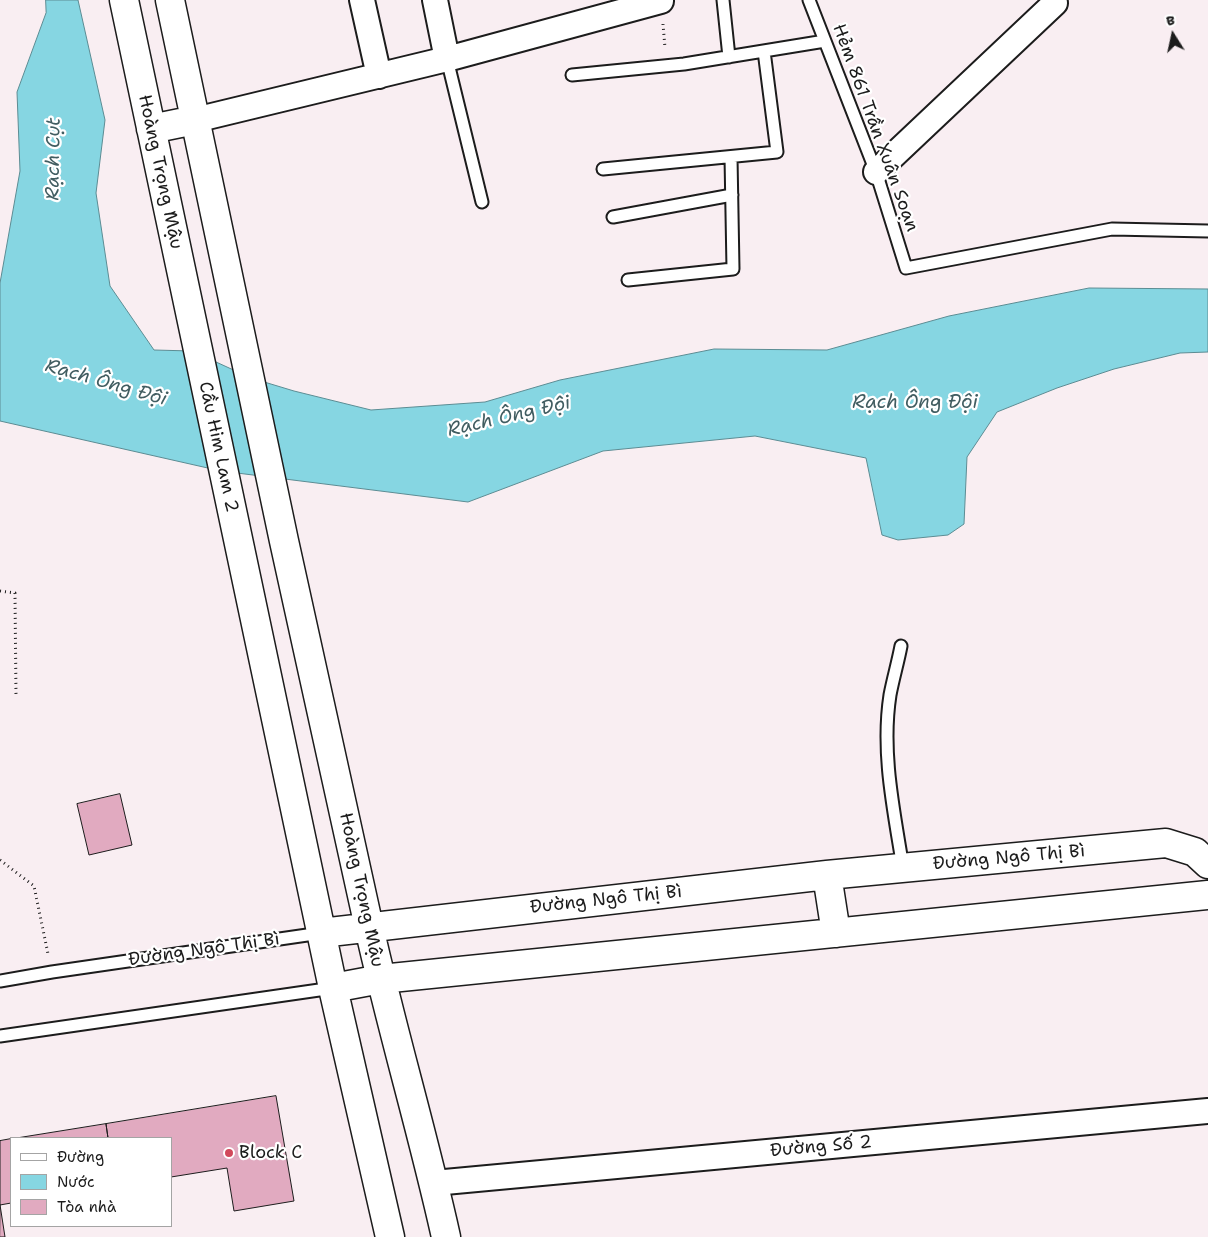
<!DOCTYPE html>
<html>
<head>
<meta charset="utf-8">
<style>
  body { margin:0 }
  #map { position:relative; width:1208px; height:1237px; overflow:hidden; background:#f9eef2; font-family:"Shantell Sans",sans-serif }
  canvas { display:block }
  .legend { position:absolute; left:10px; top:1137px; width:162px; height:90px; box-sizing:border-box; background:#fff; border:1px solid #a4a4a4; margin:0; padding:6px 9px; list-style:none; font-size:15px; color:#1c1c1c }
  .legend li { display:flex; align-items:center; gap:10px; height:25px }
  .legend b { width:25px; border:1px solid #a4a4a4 }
  .north { position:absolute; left:1148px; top:10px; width:50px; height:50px; -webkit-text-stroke:4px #fff; paint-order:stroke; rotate:350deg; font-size:14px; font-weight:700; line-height:20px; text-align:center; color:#1c1c1c }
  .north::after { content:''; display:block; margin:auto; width:18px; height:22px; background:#1c1c1c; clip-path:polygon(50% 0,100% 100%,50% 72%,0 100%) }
</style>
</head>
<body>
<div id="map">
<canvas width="1208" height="1237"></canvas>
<ul class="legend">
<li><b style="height:6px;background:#fff"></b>Đường</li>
<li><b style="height:14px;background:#86d6e2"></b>Nước</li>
<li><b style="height:14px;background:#e1aac0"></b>Tòa nhà</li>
</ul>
<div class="north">B</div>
</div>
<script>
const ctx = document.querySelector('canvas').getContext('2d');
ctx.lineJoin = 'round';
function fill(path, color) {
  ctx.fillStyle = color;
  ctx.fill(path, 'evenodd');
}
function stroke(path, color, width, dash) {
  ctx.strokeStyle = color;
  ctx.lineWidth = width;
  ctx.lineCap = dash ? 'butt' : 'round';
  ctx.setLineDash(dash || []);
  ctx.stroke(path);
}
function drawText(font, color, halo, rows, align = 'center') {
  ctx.font = font + ' "Shantell Sans",sans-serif';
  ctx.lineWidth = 4.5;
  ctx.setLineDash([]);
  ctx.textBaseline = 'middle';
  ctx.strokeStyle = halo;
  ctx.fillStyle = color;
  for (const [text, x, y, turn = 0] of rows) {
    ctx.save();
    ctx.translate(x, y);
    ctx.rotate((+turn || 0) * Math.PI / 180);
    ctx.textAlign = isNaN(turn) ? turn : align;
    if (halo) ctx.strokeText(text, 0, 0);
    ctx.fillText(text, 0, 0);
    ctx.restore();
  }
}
const water = new Path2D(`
  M46 0H78L105 120 96 193 110 286 154 350 192 351 251 378 294 391 371 410 485 402 560 380 714 349 827 350 949 316 1089 288 1208 289V352L1180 353 1114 369 1057 388 997 412 967 457 964 524 948 535 898 540 882 535 866 458 755 436 603 451 468 502 221 471 0 421V283L20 171 17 92 46 13Z`);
fill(water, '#86d6e2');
stroke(water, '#5c8c93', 1);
const building = new Path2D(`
  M120 794 132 845 89 855 77 804Z
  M276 1096 294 1201 234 1211 227 1168 171 1177V1138H108L106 1124Z
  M106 1124 108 1138H17Z
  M11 1139V1203L0 1205V1141Z
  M0 1205 5 1237H0Z`);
fill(building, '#e1aac0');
stroke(building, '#1c1c1c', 1);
const lane = new Path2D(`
  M723 0 729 57
  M809 0 876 172 906 268 1112 229 1208 231
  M447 59 482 202
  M572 75 684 64 825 41
  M603 169 777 152 764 51
  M613 217 732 195
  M628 280 733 269 731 157
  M901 646C898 662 893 679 890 695 881 753 894 811 903 868
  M0 981 52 972 321 933
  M0 1036 333 988`);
const street = new Path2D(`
  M362 0 379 76
  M435 0 447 59
  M195 120 447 59 661 1
  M876 172 1055 3
  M434 1183 1208 1111`);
const secondary = new Path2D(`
  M124 0 333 988 390 1237
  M170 0 284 541 369 927C392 1031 423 1133 446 1237
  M151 129 195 120
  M827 875 836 933
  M321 933 827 875 1166 843 1195 852 1208 864
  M333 988 381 979 1208 895`);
stroke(lane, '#1c1c1c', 15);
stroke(street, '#1c1c1c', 28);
stroke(secondary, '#1c1c1c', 31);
stroke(new Path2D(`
  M663 24 665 48
  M0 591 15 593 16 695
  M0 860 34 886 48 954`), '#1c1c1c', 3, [1, 4]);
stroke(lane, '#fff', 11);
stroke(street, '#fff', 24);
stroke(secondary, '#fff', 28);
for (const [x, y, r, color] of [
  [229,1153,5,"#d1495b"]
]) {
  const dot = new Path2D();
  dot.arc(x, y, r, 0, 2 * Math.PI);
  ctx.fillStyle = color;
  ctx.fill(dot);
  stroke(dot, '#fff', 2);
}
drawText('18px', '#1c1c1c', '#fff', [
  ["Hẻm 861 Trần Xuân Soạn",875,128,70],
  ["Hoàng Trọng Mậu",160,172,78],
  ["Cầu Him Lam 2",218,447,78],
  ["Đường Ngô Thị Bì",1009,858,-5],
  ["Hoàng Trọng Mậu",361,890,78],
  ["Đường Ngô Thị Bì",606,900,-6],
  ["Đường Ngô Thị Bì",204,950,-8],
  ["Đường Số 2",821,1147,-5]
]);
drawText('18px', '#1c1c1c', '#fff', [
  ["Block C",239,1153]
], 'left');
drawText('italic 19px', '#415d61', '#fff', [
  ["Rạch Cụt",54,159,-89],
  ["Rạch Ông Đội",106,383,16],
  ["Rạch Ông Đội",915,403],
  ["Rạch Ông Đội",509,417,-13]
]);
</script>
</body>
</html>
